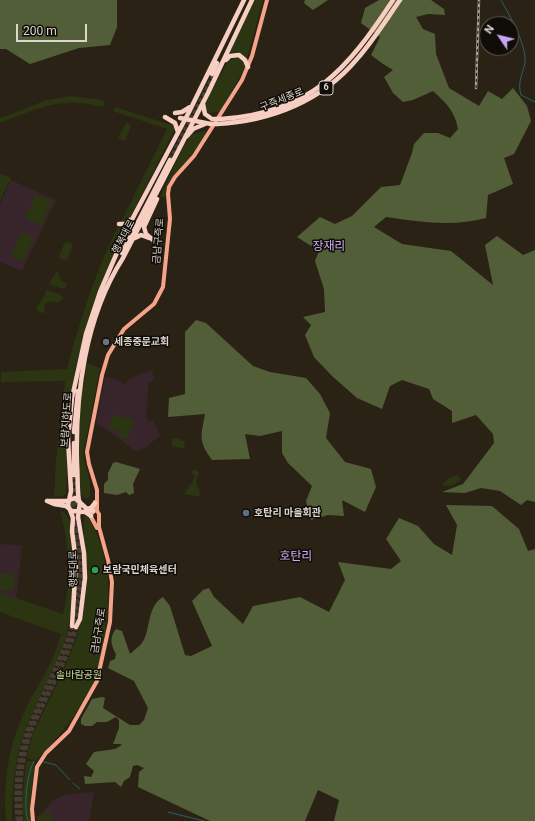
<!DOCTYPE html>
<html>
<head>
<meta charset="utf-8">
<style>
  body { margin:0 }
  #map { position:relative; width:535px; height:821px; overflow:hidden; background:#2b2216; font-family:Roboto,sans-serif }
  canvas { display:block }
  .north { position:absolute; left:479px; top:16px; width:40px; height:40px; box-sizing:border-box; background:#100c07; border:1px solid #625d57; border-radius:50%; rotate:305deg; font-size:11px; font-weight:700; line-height:16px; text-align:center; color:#dcd6ce }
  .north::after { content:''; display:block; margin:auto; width:14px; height:18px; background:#c7a6ef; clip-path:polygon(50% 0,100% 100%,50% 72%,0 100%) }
  .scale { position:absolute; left:16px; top:24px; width:71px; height:18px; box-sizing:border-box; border:2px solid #dcd6ce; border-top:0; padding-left:5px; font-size:12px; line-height:14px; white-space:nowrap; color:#dcd6ce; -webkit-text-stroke:3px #100c07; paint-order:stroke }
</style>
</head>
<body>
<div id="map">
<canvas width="535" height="821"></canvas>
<div class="north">N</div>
<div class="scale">200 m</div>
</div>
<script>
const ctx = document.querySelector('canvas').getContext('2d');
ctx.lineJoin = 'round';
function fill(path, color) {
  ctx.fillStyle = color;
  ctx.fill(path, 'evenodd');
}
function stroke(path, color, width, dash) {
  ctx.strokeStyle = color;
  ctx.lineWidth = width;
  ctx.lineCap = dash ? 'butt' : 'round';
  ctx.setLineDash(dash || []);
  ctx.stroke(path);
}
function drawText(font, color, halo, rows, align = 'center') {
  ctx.font = font + ' Roboto,"Noto Sans KR",sans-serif';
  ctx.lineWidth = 3;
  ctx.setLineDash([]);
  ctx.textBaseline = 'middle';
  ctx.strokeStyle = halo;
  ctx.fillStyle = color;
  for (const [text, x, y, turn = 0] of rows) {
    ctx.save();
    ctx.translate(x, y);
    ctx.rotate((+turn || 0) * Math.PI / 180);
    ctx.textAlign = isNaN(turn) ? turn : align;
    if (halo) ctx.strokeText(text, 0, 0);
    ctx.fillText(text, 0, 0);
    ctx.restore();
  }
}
fill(new Path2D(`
  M11 180 56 200 22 271 0 262V204Z
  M152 370 154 380 148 383 147 411 145 412 148 421H154L160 436 145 448 136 452 115 435 96 423 105 377 116 379 126 385 128 379Z
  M0 544 22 546 16 599 0 593Z
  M94 792 89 821H37V818L53 800 65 795Z`), '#37252b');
fill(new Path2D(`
  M254 0H263L247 59 230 52Z
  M238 57 242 59 246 66 220 112 207 113 204 104 229 60Z
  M71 96 103 100 105 103 103 107C59 96 40 108 0 123V118L3 117 47 100Z
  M115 107 175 126V129L128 222H121L167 129 113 111Z
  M127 122 131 126 125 141 118 138Z
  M204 131 207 132 196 151 168 183 166 197H160L184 145 192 134Z
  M0 174 11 178 0 201Z
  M36 194 52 201 41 225 25 218Z
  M118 227 123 230 122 234 92 306 75 369 70 397 66 495 54 497 56 461 65 381 1 382V372L67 369C80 320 95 272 118 227Z
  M21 232 34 237 23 262 11 256Z
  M65 242 71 243 73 246 67 260 60 259 59 256Z
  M56 272H60L58 274 61 280 67 284 64 289 49 284Z
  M46 290 61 295 63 298 58 303 50 301 45 304 44 314 37 310 36 308 45 295Z
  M87 363 100 368 83 455 90 482V496L86 499 82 496 80 490C75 449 76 403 87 363Z
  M113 414 134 420 128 439 119 437 121 431 108 428Z
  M177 438 185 442 184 448 174 447 172 445V439Z
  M194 469 199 472 196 482 200 492 199 497 184 494 195 477 191 472Z
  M457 475 461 479C457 485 450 486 443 486 444 480 451 476 457 475Z
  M60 510C73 517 71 532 72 545 76 585 73 625 57 662 46 686 32 709 24 734 14 762 12 791 12 821H6C3 786 8 749 22 717 35 687 53 667 61 634L0 612V593L63 614C72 581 69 543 60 510Z
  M84 516H88C112 558 112 604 102 649 100 660 98 671 94 681 80 712 59 736 37 760L29 759 27 756 33 734 65 667 76 639 84 608Z
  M0 573 15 575 13 591 0 590Z
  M28 761 35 762 30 803 31 821H24L22 803 26 762Z
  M49 811 54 821H39L37 817Z`), '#2b3512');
fill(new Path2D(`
  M0 0H117V27L110 45 79 48 30 64 6 49H0Z
  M305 0H328L313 10 304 3Z
  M379 0H431L444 9 445 15 428 14 416 17 423 29 435 34 436 54 449 88 479 106 488 91 502 99 513 88 527 106 531 121 514 154 504 158 513 184 488 195 486 218C453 227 420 222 386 217L374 227 402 244 451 251 493 285 485 245 497 236 523 255 535 250V502L527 500 521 505 500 491 481 488 465 493 442 492 463 484 494 443 493 434 476 415 452 423V411L433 399 429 389 402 380 390 386 382 409 357 398 332 376 314 357 305 335 311 325 303 317 325 312 324 289 315 261 319 251 297 237 320 217 335 224 352 216 381 187 400 185 412 153 414 144 424 133H438L450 138 458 129C455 111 446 103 433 91L413 100 403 102 393 93 384 77 393 70 383 64 371 55 380 37 361 23 365 8Z
  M196 320 206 323 253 366 270 372 306 378 320 394 330 413 326 438 345 462 371 469 376 487 365 512 342 500 344 516 328 515 311 520 306 501 312 486 288 463 282 453V431L260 436 245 434 250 459 212 460C198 441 201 436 205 414L168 417 169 398 185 394V332Z
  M116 462 140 469 133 484 134 493 129 495 126 492 117 495 104 493V484L108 480V473L113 463Z
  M446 505 492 506 519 529 528 551 535 549V821H334L339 800 318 790 305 821H210L138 787 139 772 144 768 137 765 133 766 130 777 124 781 121 787 115 782 85 784 84 776 91 777 94 771 86 764 94 752 115 749 122 745 120 744H113L119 728V720L116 717 107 722H97L92 726H85L81 724V719L92 699 102 697 105 698 103 708 130 725H139L144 720 148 708 134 681 108 668 110 661 115 659 116 654C111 646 109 637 116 629L122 631 130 654C134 650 139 647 142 643 151 631 146 607 163 597L170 606 185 655 191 656 212 646 192 601 203 590 209 588 214 597 243 624 253 606 300 597 329 612 345 580 338 562 391 569 401 561 386 539 399 518 418 526 434 544 452 555 457 525Z`), '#525e37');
stroke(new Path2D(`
  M501 0C509 14 527 46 525 62 523 74 517 82 521 95L535 102
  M44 762 56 765 70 780
  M73 783 80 789
  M168 812 204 821
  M28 821C23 807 27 773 34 761`), '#266268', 1);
stroke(new Path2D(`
  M170 160 214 75
  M74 475 76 515
  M72 496 73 515
  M74 522 77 552
  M74 616 78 587V560
  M18 821C14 789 18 755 30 725 44 690 63 659 73 623
  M21 821C18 789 21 755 33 726 46 696 63 668 73 637 85 601 81 563 78 526`), '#463d32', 4.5, [4.5, 2]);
stroke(new Path2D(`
  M95 502V510L90 515 97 528
  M33 821 32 809 37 767 46 753 69 731 97 681 110 622 112 582 108 560 99 527V514L97 511V490L89 464 87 452 102 375 108 355 124 329 154 304 163 287 170 219 168 194 169 187 175 177 194 156 242 80 252 56 267 0`), '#f5a38b', 4);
stroke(new Path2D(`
  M226 60 230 56 239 55 245 60 248 67
  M212 74 217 63
  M203 104 205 114 212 119
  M175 113 182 112 190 107
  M165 117 175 123 178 132
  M180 118 211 124
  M221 119C311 113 347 70 393 0
  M217 124C271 121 322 101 357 59 373 41 386 20 400 0
  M187 136 193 129 205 124
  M119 224H127L130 220
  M135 238 141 235 149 238
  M153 240 146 234 144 227 157 199
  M122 253 170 160
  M74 432 78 391
  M74 475V443
  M47 501H67L75 498 87 509 93 511
  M47 501 54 504 66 506 72 511 85 512 91 516
  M79 501C77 489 78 476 77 464 75 395 85 317 123 258L208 93 252 0
  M69 508 68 505 71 491 68 439 72 398 86 334 100 292 128 227 189 112 244 0
  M87 509 91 508 95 503
  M70 510 73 518 72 531 76 562 72 626
  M76 627 80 619 85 578 84 553 78 517 80 502`), '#f7cec2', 4.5);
const rail = new Path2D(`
  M476 88 479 0`);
stroke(rail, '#a59e95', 2.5);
stroke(rail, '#100c07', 1, [3]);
stroke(new Path2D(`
  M214 119H221
  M211 124H217`), '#f7cec2', 4.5);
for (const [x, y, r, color] of [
  [106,342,4,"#6b7280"],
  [246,513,4,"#5c6f8a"],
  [95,570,4,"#2e9e5b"]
]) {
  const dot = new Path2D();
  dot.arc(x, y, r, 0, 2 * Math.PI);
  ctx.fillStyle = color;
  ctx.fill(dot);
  stroke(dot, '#100c07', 1.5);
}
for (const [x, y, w] of [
  [326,88,14]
]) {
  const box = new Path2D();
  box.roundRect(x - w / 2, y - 7, w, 14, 3);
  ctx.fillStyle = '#100c07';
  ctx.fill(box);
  stroke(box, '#dcd6ce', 1);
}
drawText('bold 9px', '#dcd6ce', null, [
  ["6",326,88]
]);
drawText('10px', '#dcd6ce', '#100c07', [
  ["구즉세종로",282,100,-22],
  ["행복대로",124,237,-62],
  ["금남구즉로",159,241,-85],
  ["보람지하도로",67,420,-86],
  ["행복대로",74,569,-91],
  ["금남구즉로",99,631,-81]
]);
drawText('bold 10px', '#dcd6ce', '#100c07', [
  ["세종중문교회",114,342],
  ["호탄리 마을회관",254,513],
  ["보람국민체육센터",103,570]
], 'left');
drawText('10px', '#c3d996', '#100c07', [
  ["솔바람공원",79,675]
]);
drawText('12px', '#cdaef2', '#100c07', [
  ["장재리",329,247],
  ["호탄리",296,557]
]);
</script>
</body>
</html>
